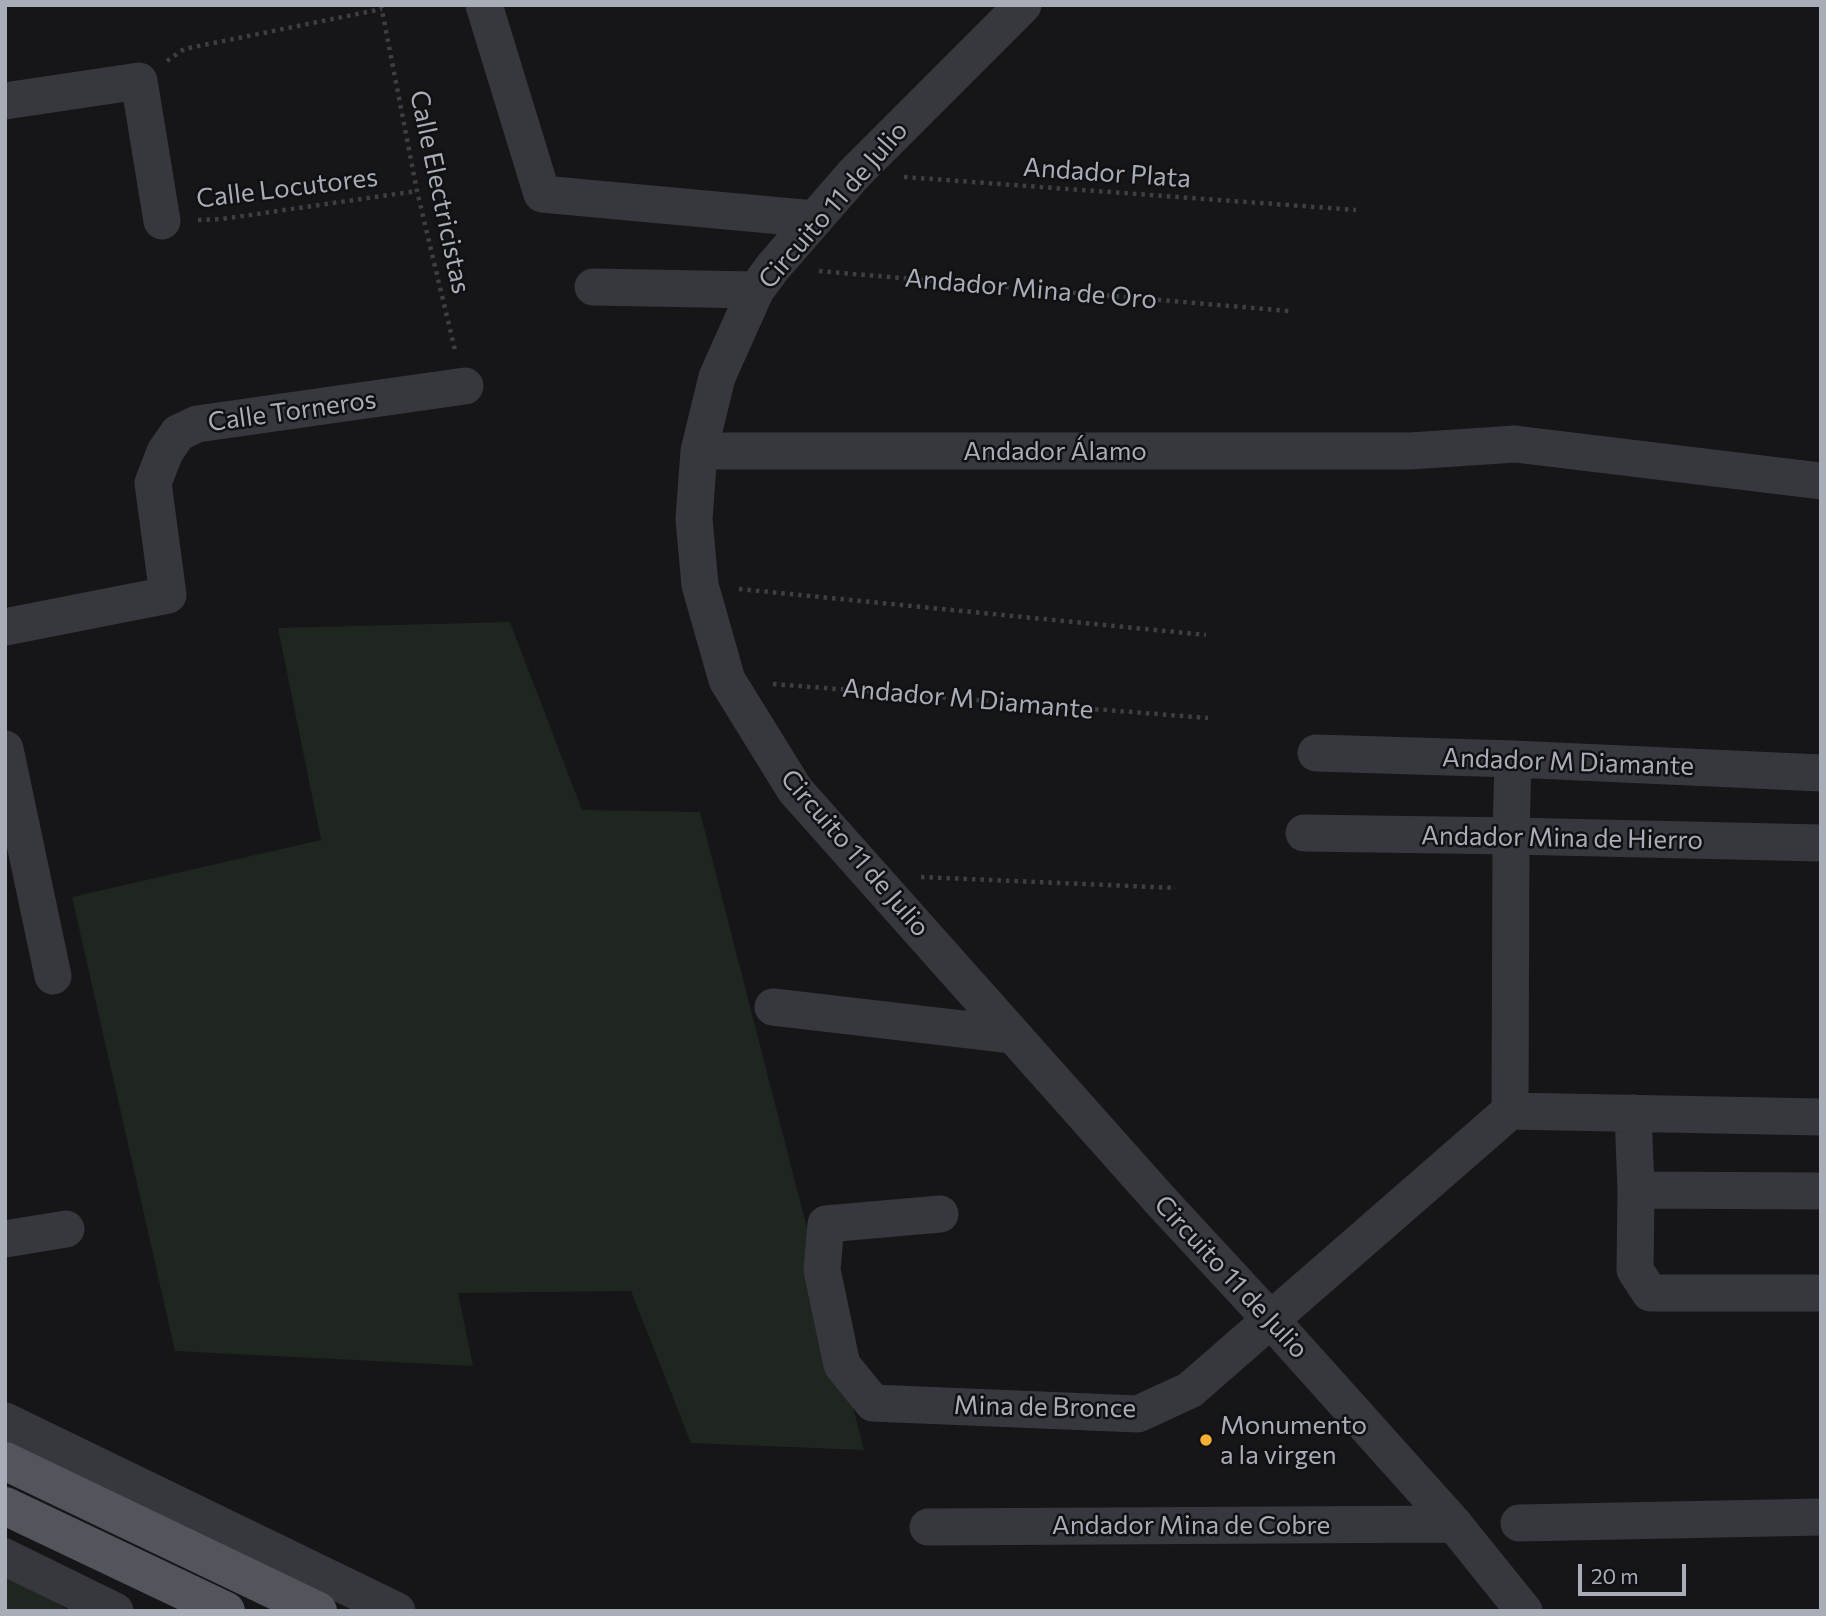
<!DOCTYPE html>
<html>
<head>
<meta charset="utf-8">
<style>
  body { margin:0 }
  #map { position:relative; width:1826px; height:1616px; overflow:hidden; background:#161618; font-family:Commissioner,sans-serif }
  canvas { display:block }
  .frame { position:absolute; inset:0; border:7px solid #a8adb8; pointer-events:none }
  .scale { position:absolute; left:1578px; top:1564px; width:108px; height:32px; box-sizing:border-box; border:4px solid #a8adb8; border-top:0; padding-left:9px; font-size:21px; line-height:24px; white-space:nowrap; color:#a8adb8; -webkit-text-stroke:5px #111113; paint-order:stroke }
</style>
</head>
<body>
<div id="map">
<canvas width="1826" height="1616"></canvas>
<div class="frame"></div>
<div class="scale">20 m</div>
</div>
<script>
const ctx = document.querySelector('canvas').getContext('2d');
ctx.lineJoin = 'round';
function fill(path, color) {
  ctx.fillStyle = color;
  ctx.fill(path, 'evenodd');
}
function stroke(path, color, width, dash) {
  ctx.strokeStyle = color;
  ctx.lineWidth = width;
  ctx.lineCap = dash ? 'butt' : 'round';
  ctx.setLineDash(dash || []);
  ctx.stroke(path);
}
function drawText(font, color, halo, rows, align = 'center') {
  ctx.font = font + ' Commissioner,sans-serif';
  ctx.lineWidth = 5;
  ctx.setLineDash([]);
  ctx.textBaseline = 'middle';
  ctx.strokeStyle = halo;
  ctx.fillStyle = color;
  for (const [text, x, y, turn = 0] of rows) {
    ctx.save();
    ctx.translate(x, y);
    ctx.rotate((+turn || 0) * Math.PI / 180);
    ctx.textAlign = isNaN(turn) ? turn : align;
    if (halo) ctx.strokeText(text, 0, 0);
    ctx.fillText(text, 0, 0);
    ctx.restore();
  }
}
fill(new Path2D(`
  M510 622 582 810 700 812 864 1450 691 1443 631 1291 458 1293 473 1366 175 1351 72 897 321 840 278 628Z
  M5 1573 21 1580 69 1611H5Z`), '#1e261f');
stroke(new Path2D(`
  M381 5 417 191 455 350
  M167 61 184 49 382 9
  M904 177 1356 210
  M198 220 222 219 417 191
  M819 271 1289 311
  M739 589 1206 635
  M773 684 1208 718
  M921 877 1176 888`), '#3d3f44', 4.5, [3.5, 5]);
stroke(new Path2D(`
  M484 5 542 194 814 219
  M1023 5 854 174 773 267 756 290 717 377 699 451 694 519 700 585 727 680 795 790 1160 1200 1271 1320 1454 1524 1524 1611
  M5 101 139 81 162 221
  M593 287 756 290
  M699 451H1410L1515 444 1821 481
  M5 627 168 595 153 483 165 452 178 433 197 424 465 386
  M5 749 53 976
  M1316 753 1513 759 1821 773
  M1304 833 1511 836 1821 843
  M773 1007 1013 1035
  M1510 1111 1511 836 1513 759
  M1633 1113 1636 1190 1635 1270 1650 1293H1821
  M1636 1190 1821 1191
  M940 1214 826 1224 822 1270 842 1365 873 1403 1138 1414 1190 1390 1510 1111 1821 1117
  M5 1239 66 1229
  M5 1421 397 1611
  M1519 1523 1821 1517
  M928 1527 1454 1524
  M5 1557 115 1611`), '#37383d', 37);
stroke(new Path2D(`
  M5 1461 318 1611
  M5 1506 226 1611`), '#53555c', 38);
for (const [x, y, r, color] of [
  [1206,1440,7,"#f2b134"]
]) {
  const dot = new Path2D();
  dot.arc(x, y, r, 0, 2 * Math.PI);
  ctx.fillStyle = color;
  ctx.fill(dot);
  stroke(dot, '#111113', 2.5);
}
drawText('26px', '#a8adb8', '#111113', [
  ["Andador Plata",1107,173,4],
  ["Calle Locutores",287,188,-7],
  ["Calle Electricistas",440,192,78],
  ["Circuito 11 de Julio",833,205,-49],
  ["Andador Mina de Oro",1031,289,5],
  ["Calle Torneros",292,411,-8],
  ["Andador Álamo",1055,451],
  ["Andador M Diamante",968,699,5],
  ["Andador M Diamante",1568,762,2],
  ["Andador Mina de Hierro",1562,838,1],
  ["Circuito 11 de Julio",855,853,49],
  ["Circuito 11 de Julio",1231,1277,47],
  ["Mina de Bronce",1045,1407,1],
  ["Andador Mina de Cobre",1191,1525]
]);
drawText('26px', '#a8adb8', '#111113', [
  ["Monumento",1220,1425],
  ["a la virgen",1220,1455]
], 'left');
</script>
</body>
</html>
